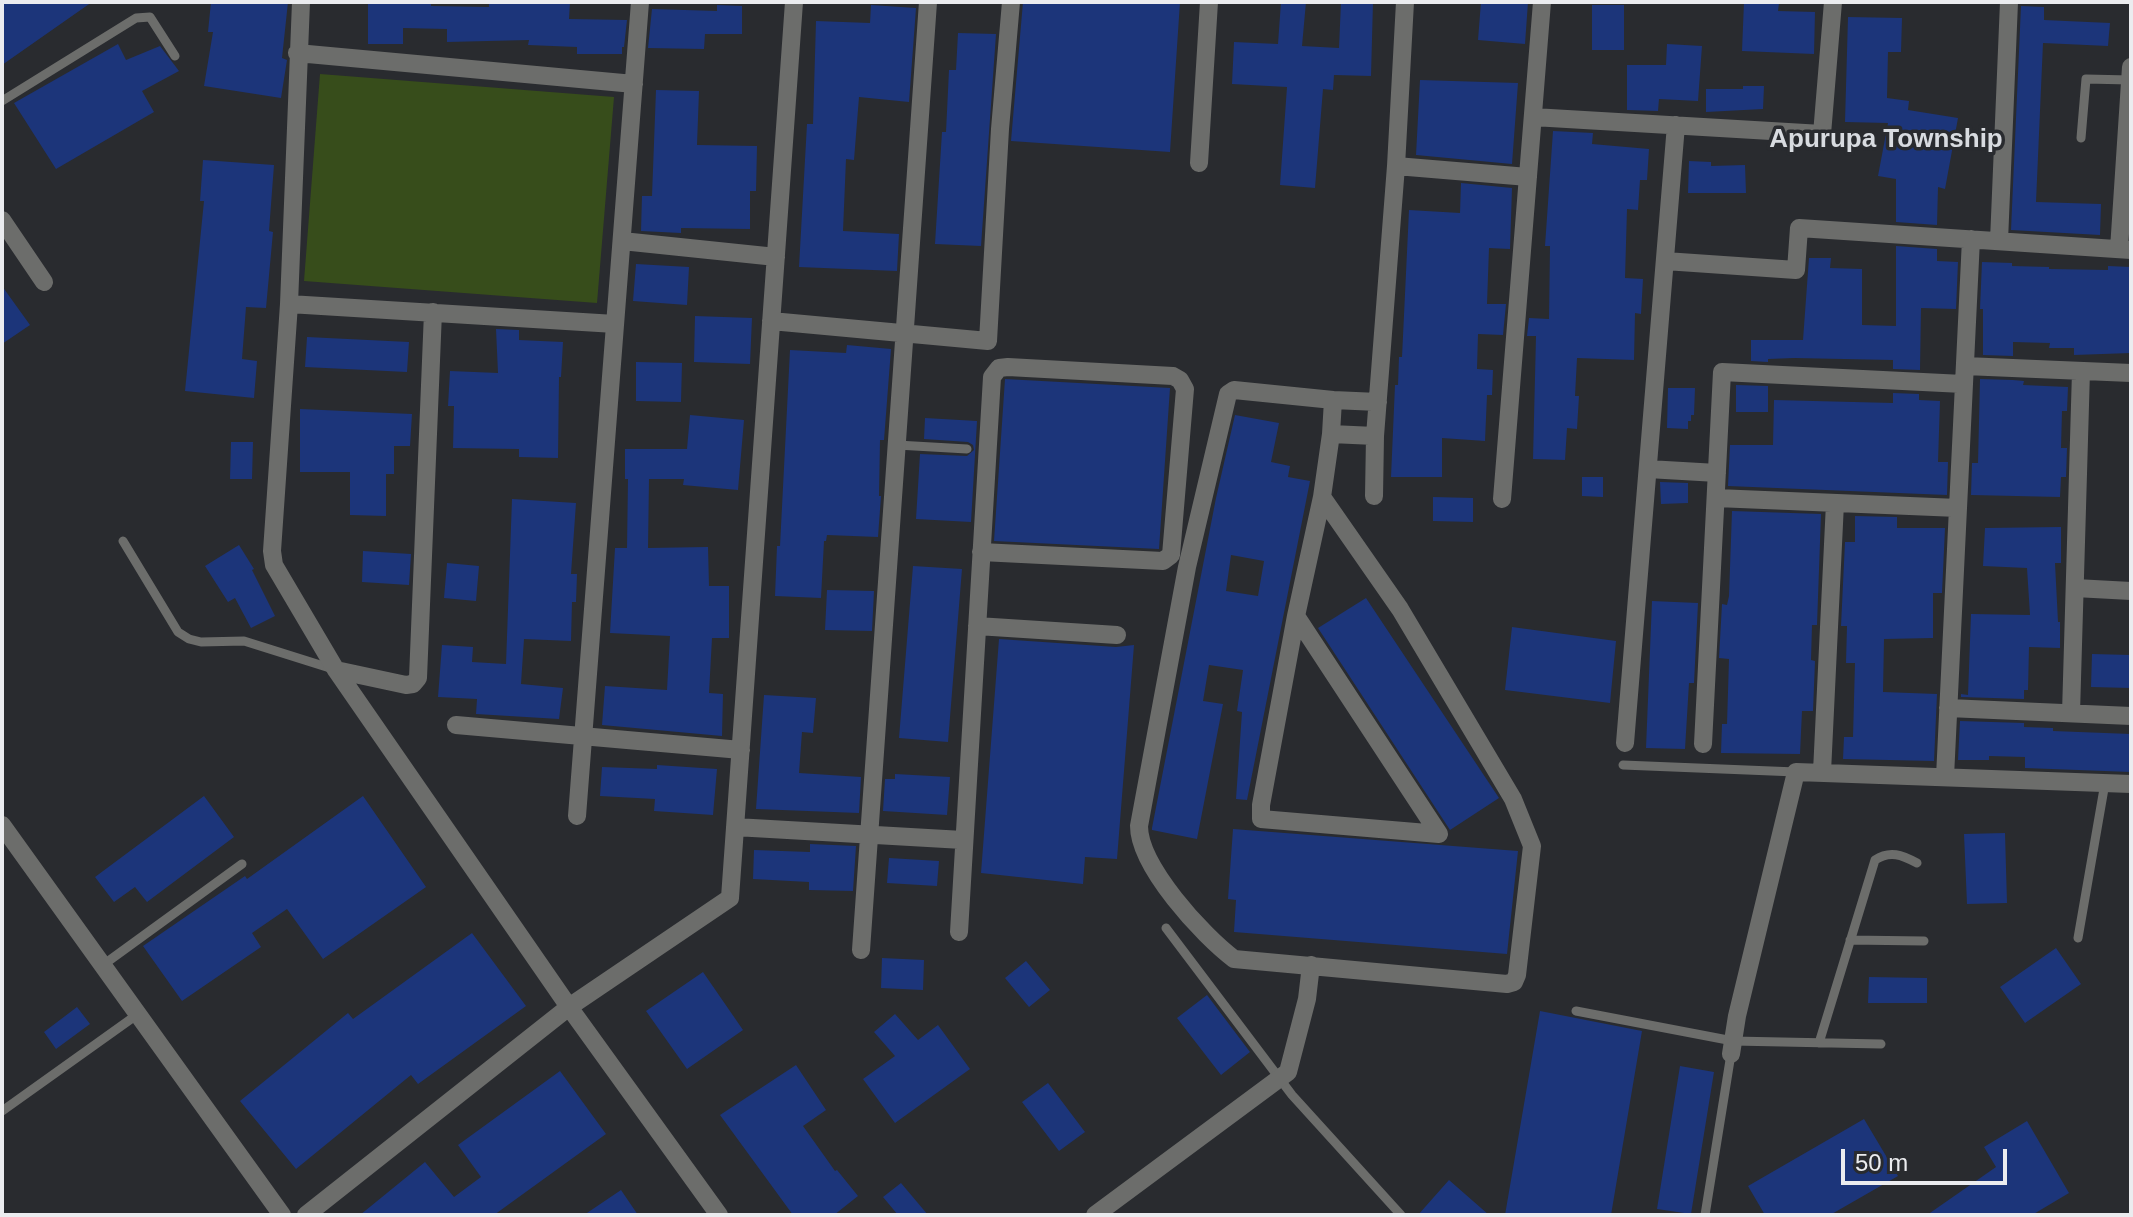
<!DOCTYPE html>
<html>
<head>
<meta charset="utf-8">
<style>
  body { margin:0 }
  #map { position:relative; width:2133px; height:1217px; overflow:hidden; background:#292b2f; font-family:Helvetica,sans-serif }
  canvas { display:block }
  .frame { position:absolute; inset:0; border:4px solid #ebecef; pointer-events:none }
  .scale { position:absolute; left:1841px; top:1149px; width:166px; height:36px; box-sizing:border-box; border:4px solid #ebecef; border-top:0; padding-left:10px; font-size:24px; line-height:28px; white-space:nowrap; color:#ebecef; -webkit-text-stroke:6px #292b2f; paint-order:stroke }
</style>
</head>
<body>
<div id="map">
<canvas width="2133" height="1217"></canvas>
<div class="frame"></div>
<div class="scale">50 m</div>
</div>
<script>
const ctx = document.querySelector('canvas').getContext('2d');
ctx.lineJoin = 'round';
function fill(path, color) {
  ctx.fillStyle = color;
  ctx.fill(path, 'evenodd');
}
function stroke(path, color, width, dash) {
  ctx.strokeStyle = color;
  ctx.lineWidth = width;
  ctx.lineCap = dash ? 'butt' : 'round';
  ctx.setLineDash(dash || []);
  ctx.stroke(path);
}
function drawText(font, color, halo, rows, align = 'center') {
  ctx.font = font + ' Helvetica,sans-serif';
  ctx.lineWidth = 7;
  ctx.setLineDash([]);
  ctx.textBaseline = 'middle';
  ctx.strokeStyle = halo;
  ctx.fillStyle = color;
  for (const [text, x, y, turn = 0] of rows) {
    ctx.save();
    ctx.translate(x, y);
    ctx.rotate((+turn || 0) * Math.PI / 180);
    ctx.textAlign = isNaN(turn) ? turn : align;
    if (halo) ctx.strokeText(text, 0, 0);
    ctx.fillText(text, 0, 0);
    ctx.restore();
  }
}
fill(new Path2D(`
  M320 74 614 97 597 303 304 281Z`), '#374d1b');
fill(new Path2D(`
  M2 2H92L2 65Z
  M211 2H288L282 58 287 60 281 98 204 86 213 32H208Z
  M368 2H431V6L489 7V2H570L569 19 627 20 624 47H622V54H577V47L528 45 529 40 447 42V29L403 28V44H368Z
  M1023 2H1180L1170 152 1011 141Z
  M1281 2H1306L1302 46 1339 48 1341 2H1373L1371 76 1334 75 1333 90 1323 89 1315 188 1280 185 1287 87 1232 84 1234 42 1278 44Z
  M1481 2H1528L1525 44 1478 40Z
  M1744 2 1779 3 1778 11 1815 12 1814 54 1742 51Z
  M717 5 742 6V34H705L704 49 648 48 652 9 717 11Z
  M871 5 916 8 909 102 859 97 854 160 846 159 843 231 899 234 897 271 799 267 807 124H813L816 21 870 23Z
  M1592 5H1624V50H1592Z
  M2021 6 2044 7V20L2110 23 2108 46 2043 43 2036 202 2101 204 2100 235 2011 230Z
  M1848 17 1902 18 1901 52H1888L1887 98 1909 101 1908 110 1958 118 1945 189 1938 187 1937 225 1896 222V179L1878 176 1888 123 1845 122Z
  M958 33 996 34 981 246 935 244 942 132H946L949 70H956Z
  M118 44 126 60 160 46 179 71 142 91 154 112 56 169 14 103Z
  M1667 44 1702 46 1698 101 1659 99 1658 111 1627 110V65H1666Z
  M1420 80 1518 83 1512 164 1416 155Z
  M1743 86H1764L1763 109 1706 112V89H1743Z
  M656 90 699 91 697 145 757 146 756 191H750V229L681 228V233L641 231 642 196H652Z
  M1553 131 1593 133 1592 144 1649 149 1647 180H1640L1638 210 1627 209 1625 278 1643 279 1641 314 1635 313 1634 360 1577 358 1575 396H1579L1577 429 1567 428 1565 460 1533 459 1536 336H1527L1529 318 1549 319 1550 246H1545Z
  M203 160 274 165 269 231 273 232 266 308 246 307 242 359 257 361 254 398 185 391 204 201H200Z
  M1689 161 1711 162V166L1745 165 1746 193H1688Z
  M1461 183 1512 188 1510 249 1489 248 1487 304H1506L1503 335 1478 334 1477 369 1493 370 1492 395H1487L1485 441 1442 438V477H1391L1395 385H1398L1399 357H1402L1409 210 1460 213Z
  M1896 246 1937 249V261L1958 262 1956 309 1921 308 1920 370 1893 369V360L1794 358 1768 359V362L1751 361V340H1803L1809 258H1831L1830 268 1862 269V325L1896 326Z
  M1982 262 2012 263V266L2049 267V269L2108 270V266L2131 267V353L2074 355V348H2049L2050 343 2013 342V356L1983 355V309H1980Z
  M636 264 689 267 687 305 633 301Z
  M2 286 30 325 2 344Z
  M695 316 752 318 750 364 694 362Z
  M496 329 519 330V340L563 342 561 377H559L558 458 519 457V449L453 448 454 406H448L450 371 498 373Z
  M307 337 409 342 407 372 305 367Z
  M847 345 891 349 884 440H880L879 496H881L878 537 827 535 826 541H824L821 598 775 596 777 546H780L790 350 846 353Z
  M636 362 682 363 681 402 636 401Z
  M1005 379 1170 388 1159 549 994 541Z
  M1980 379 2013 380 2024 381 2023 385 2068 387 2067 411H2062L2061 448H2067L2066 477H2061L2060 497 1971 495 1972 463H1978Z
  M1736 385 1768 386V412H1736Z
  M1668 388H1695L1694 415H1691V421H1688V429L1667 428Z
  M1893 393 1919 394V400L1940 401 1938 462H1948L1947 495 1728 486 1730 445H1773L1774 400 1893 403Z
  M300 409 412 414 410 446H394V474H386V516L350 515V472H300Z
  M690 415 744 420 738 490 683 485 684 479H649L648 548 708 547 709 586H729V638H712L709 693 723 694 722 736 602 725 605 686 667 690 670 636 610 633 615 548H627L628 479H625V449H687Z
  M1235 415 1279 423 1271 462 1290 466 1288 477 1310 481 1247 800 1236 799 1242 712 1237 711 1243 670 1209 665 1203 701 1223 704 1197 839 1152 830V828L1216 498ZM1231 555 1264 561 1258 596 1226 591Z
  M925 418 977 421 971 522 916 519 920 454 967 456 974 450 973 445 968 442 924 439Z
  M231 442H253L252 479H230Z
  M1582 477H1603V497L1582 496Z
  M1660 482 1688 483V503L1661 504Z
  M1433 497 1473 498V522L1433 521Z
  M512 499 576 503 571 574H577L576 602H572L571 641 524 639 521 684 563 688 559 719 476 714 477 699 438 697 442 645 473 647 472 662 506 664Z
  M1732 511 1821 514 1817 625H1812L1811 660 1815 661 1813 711H1802L1800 754 1721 753 1722 724H1727L1729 659 1719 658 1722 604 1727 605 1729 596Z
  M1855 516 1897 517V528H1945L1942 593H1933V638L1884 639 1883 692 1937 694 1934 761 1843 759 1844 737H1853L1855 663H1846L1847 626H1841L1845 542H1855Z
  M2061 527V563H2055L2058 622H2060V648L2029 647 2028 690H2024V699L1961 697V694L1968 695 1971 614 2030 615 2027 568 1983 566 1985 528Z
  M239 545 254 569 252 570 275 616 251 628 235 598 228 602 205 566Z
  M363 551 411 554 409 585 362 582Z
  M447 563 479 566 476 601 444 598Z
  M913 566 962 569 948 742 899 738Z
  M827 590 874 591 872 631 825 630Z
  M1366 598 1499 798 1450 830 1318 628Z
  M1652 601 1698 603 1694 683H1689L1685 749 1646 748Z
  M1512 627 1616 641 1610 703 1505 690Z
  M999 639 1116 647 1134 645 1117 859 1085 857 1083 884 981 873Z
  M2092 654 2131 655V688L2091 687Z
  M764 695 816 698 813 733 802 732 799 773 861 777 859 813 756 809Z
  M1960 721 2024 723V727L2053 728V731L2131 734V772L2025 768V757L1989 756V760H1958Z
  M657 765 717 769 713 815 654 811 655 799 600 796 602 767 657 769Z
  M895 774 950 777 947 815 883 811 885 779H895Z
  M204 796 234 837 147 902 135 887 114 902 95 877Z
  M363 796 426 887 323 959 287 909 252 933 261 947 182 1001 143 946 245 876 247 879Z
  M1233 829 1518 851 1507 954 1234 932 1236 900 1228 899Z
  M2005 833 2007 903 1967 904 1964 834Z
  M810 844 856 846 853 891 809 890V882L753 879 754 850 810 852Z
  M889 858 939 861 937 886 887 883Z
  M472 933 526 1006 418 1084 411 1075 296 1169 240 1101 348 1013 353 1019Z
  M2056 948 2081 984 2025 1023 2000 987Z
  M882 958 924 960 923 990 881 988Z
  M1026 961 1050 990 1029 1007 1005 978Z
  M703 972 743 1030 687 1069 646 1011Z
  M1869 977 1927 978V1003H1868Z
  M1207 995 1250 1052 1221 1075 1177 1018Z
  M77 1007 90 1024 56 1049 44 1032Z
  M1540 1011 1642 1031 1611 1215H1505Z
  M895 1014 918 1040 938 1025 970 1069 895 1123 863 1079 895 1056 874 1032Z
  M796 1065 826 1110 803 1126 835 1171 837 1170 858 1196 834 1215H793L720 1115Z
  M1680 1066 1714 1072 1691 1214 1657 1209Z
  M560 1071 606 1134 494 1215H360L425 1162 454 1197 481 1177 458 1145Z
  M1048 1083 1085 1132 1059 1151 1022 1102Z
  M1864 1119 1898 1176 1830 1215H1765L1748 1186Z
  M2027 1121 2069 1193 2032 1215H1927L1996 1167 1984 1147Z
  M1449 1180 1489 1215H1418Z
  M901 1183 928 1215H898L883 1197Z
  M621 1190 638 1215H584Z`), '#1c357a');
stroke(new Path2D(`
  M2 101 136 18 150 17 175 56
  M2081 138 2086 79 2130 80
  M897 445 967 449
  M123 541 178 632 189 639 201 642 244 641 333 669
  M1623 765 1796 772
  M1166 928 1292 1095 1401 1215
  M2078 938 2105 783
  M1850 940 1924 941
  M103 965 242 864
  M1576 1011 1733 1041 1881 1044
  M1819 1043 1875 860C1890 850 1902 855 1917 863
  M2 1111 138 1014
  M1705 1215 1731 1054`), '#6c6d6b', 9);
stroke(new Path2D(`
  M301 2 289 304 272 551 274 565 336 670 569 1007 719 1215
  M297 53 634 84
  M1533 117 1822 134 1833 2
  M1199 163 1209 2
  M1396 166 1528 177
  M2 220 44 282
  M622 241 776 257
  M1999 241 2009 2
  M2119 249 2131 67
  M1665 261 1796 270 1799 228 2131 250
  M289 304 615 324
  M771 321 988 341 1000 129 1011 2
  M1965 366 2131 373
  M1333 400 1378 402
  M1648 469 1717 473
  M1374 496 1375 436 1396 166 1405 2
  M1322 497 1400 609 1513 799 1532 846 1517 975 1514 982 1507 984 1234 959C1202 935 1139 866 1139 826L1187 567 1228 394 1234 390 1333 400 1331 434
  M1716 498 1958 508
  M1502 499 1542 2
  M2075 588 2131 591
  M1296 616 1439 834 1261 819V805L1296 616 1322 497 1331 434 1375 436
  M977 626 1117 635
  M336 670 406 685 413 684 418 678 433 312
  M1948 708 2131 716
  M2071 713 2081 371
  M456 725 741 750
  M1625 743 1676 125
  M1703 744 1722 372 1963 384
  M1822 772 1835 503
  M1945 777 1971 239
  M577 816 640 2
  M2 825 282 1215
  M735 827 963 840
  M959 932 992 377 999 368 1008 367 1173 376 1180 380 1185 389 1171 555 1163 561 981 552
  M861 950 928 2
  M1731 1054 1737 1016 1796 772 2131 784
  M306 1215 569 1007 730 898 794 2
  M1095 1215 1288 1072 1307 999 1311 965`), '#6c6d6b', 18);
drawText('bold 26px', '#d8dbe0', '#292b2f', [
  ["Apurupa Township",1886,140]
]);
</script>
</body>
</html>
